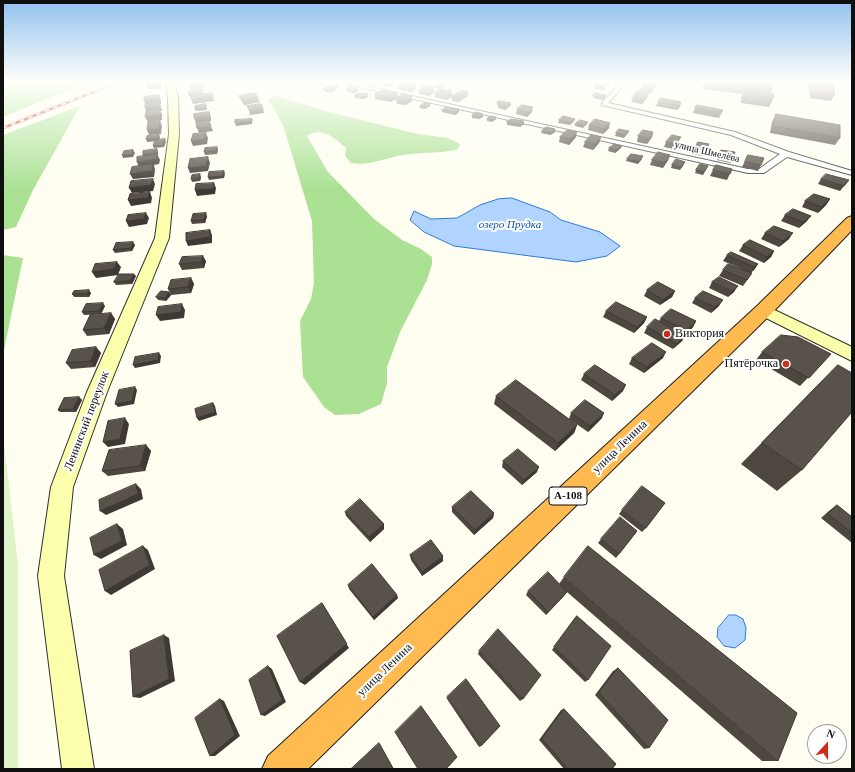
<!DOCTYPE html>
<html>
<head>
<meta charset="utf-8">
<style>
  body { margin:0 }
  #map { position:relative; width:855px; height:772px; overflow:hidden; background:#fffef1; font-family:"Times New Roman",serif }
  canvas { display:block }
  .frame { position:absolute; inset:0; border:4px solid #0f0f0f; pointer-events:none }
  .north { position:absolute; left:807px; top:724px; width:40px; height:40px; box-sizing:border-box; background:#fff; border:1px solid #9f9f9f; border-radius:50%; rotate:21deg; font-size:11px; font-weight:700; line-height:16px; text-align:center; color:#0f0f0f }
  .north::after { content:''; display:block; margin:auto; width:14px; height:18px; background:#d02b16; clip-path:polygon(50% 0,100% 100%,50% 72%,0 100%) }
</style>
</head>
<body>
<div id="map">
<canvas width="855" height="772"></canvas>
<div class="frame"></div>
<div class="north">N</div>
</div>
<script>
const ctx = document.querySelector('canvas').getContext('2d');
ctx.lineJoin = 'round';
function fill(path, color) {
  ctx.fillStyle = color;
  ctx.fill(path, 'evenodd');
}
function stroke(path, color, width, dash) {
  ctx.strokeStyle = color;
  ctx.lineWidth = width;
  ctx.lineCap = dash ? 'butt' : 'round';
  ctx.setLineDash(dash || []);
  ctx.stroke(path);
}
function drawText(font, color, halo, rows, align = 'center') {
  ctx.font = font + ' "Times New Roman",serif';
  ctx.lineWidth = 4;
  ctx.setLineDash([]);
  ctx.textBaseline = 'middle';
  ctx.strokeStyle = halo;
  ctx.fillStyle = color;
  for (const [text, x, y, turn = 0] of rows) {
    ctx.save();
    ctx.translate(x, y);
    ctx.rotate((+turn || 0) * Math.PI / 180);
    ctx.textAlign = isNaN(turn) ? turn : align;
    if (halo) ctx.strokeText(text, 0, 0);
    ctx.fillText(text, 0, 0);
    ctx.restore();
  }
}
fill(new Path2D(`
  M3 82H88L3 117Z
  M274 96 337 114 418 134 448 138 460 144 458 149C440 154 421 152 403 155 385 158 369 166 351 163L345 156 346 148C335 138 321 126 307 136L328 172 374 219 402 240 421 249 432 257V264L427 280 400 332 387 367V383L381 404 359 414 335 415 324 407 303 377 300 321 311 299 314 283 312 221 284 128 273 107 267 100Z
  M80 106 33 190 16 227 3 230V135Z
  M3 255 23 258 3 355Z`), '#aae193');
fill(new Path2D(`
  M3 434 18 565V769H3Z`), '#dff5c9');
const water = new Path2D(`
  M512 198 550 212 561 220 600 232 620 246 607 256 576 262 454 246 424 232 410 220 414 211 431 219 457 218 480 205 498 199Z
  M729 615H736L743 619 746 628 745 640 735 648 724 646 717 637 718 628Z`);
fill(water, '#b0d4fd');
stroke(water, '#2e7bdc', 1);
const street = new Path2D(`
  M337 82H347L748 169H759L780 154 731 135 602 105V103L621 82H627L608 103 735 132 789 152 852 171V175L787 157 764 173H748Z`);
const secondary = new Path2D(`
  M166 82H174L178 98 179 134 169 238 107 392 73 487 64 576 94 769H62L38 576 51 487 87 392 155 238 169 134 168 98Z
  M764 305 852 347V361L758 314 756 310 758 306Z`);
const highway = new Path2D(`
  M852 216V230L771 314 308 769H262L268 756 757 306 847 218Z`);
stroke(street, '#424242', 2);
stroke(secondary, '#313131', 2);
stroke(highway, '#202020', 2);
fill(street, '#fff');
fill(secondary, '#fbffac');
fill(highway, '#ffbb4f');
const rail = new Path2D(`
  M3 128 119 82`);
stroke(rail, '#d02b16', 2.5);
stroke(rail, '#fff', 1.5, [4.5]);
fill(new Path2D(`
  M368 82H380L376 84 369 83Z
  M597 82 610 83 608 86 596 84Z
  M645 82H660L659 83H656L655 87 651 93 640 91 642 87Z
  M704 82H755L773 88 771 92 774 97 769 107 741 103V98L743 94 702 89Z
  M808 82H833L835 94 831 101 810 98Z
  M384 84 394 85 389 87 384 86Z
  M416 84V88L411 92 398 89V85Z
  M445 84V86L441 89 436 88V85Z
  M594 86 605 88 604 90 594 89Z
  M339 87 330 93 324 91 323 89Z
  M346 89H358V91L354 93 347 92Z
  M419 90 434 92 429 96 419 94Z
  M468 91V96L458 102 452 101V96L447 100 435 97V92L452 96Z
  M368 94V97L363 99 355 98V95Z
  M375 94 398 98 390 102 375 99Z
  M606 95 605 98 603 100 593 98V96Z
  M239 96 260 102 244 105 241 100Z
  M412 96V101L406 105 397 104 396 99Z
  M633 97 647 98 642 104 631 102Z
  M497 102 511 103V105L505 110 498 108 499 105H497Z
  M658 102H681L680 107 677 110 656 106Z
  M430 104V106L425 109 420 108V106Z
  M695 108 723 110 719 118 693 113Z
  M459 109V112L455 115 442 112V110Z
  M517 109 532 112 527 117 516 114Z
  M776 114 840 138 835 145 770 133 772 122Z
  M472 115 483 117 479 119 472 118Z
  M487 119H496L492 122 487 121Z
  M575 119 574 121 570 125 558 123 559 120Z
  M507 122 524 124 520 127 507 125Z
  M575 124H587L583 128 575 126Z
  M589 125 609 128 603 134 588 130Z
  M542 131 555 132 550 135 541 133Z
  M629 131 628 133 624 138 615 136 616 133Z
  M653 132 652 137 647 144 637 142 638 136Z
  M560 137H576L569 145 559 142Z
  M601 137 599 143 593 150 583 147 585 142Z
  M681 137 678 142 673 149 664 147 666 142Z
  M698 142 709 144 703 156 693 154Z
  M609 148H621L615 153 608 151Z
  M218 149 217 154 205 155 204 152Z
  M721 150 734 157 731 163 717 160Z
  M670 155 668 160 663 168 650 165 652 160Z
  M748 155 761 165 758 171 742 167Z
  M627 159H642L638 164 626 161Z
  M684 164 680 170 671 168 672 165Z
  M708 166 703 175 695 173 696 170Z
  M732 169 727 180 710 176 713 170Z
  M201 177 200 181 192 182 191 179Z
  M821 179 849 180 840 191 818 184Z
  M830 199 826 205 818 213 802 207 805 201Z
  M785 215 807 221 799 228 781 221Z
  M207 216 205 223 192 224 191 221Z
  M765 233 789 239 779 247 761 239Z
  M135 245 132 251 115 253 113 250Z
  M743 245 774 251 771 257 764 263 739 251Z
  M727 255 758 264 754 270 750 273 748 279 743 286 719 276 723 270 742 269 723 261Z
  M206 261 204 268 182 270 179 264Z
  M136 276 132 284 116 285 114 282Z
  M191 278 194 284 191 293 171 295 168 289Z
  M712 282 734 292 728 297 709 288Z
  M647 290 675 291 672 297 660 305 644 296Z
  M169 292 171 295 166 301 158 300 156 297Z
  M91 293 89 297H74L72 294Z
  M695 298 719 306 711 313 692 303Z
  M105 306 101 314 84 315 82 312Z
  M606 311 647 317 644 323 634 333 603 317Z
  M111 313 115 319 109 334 87 336 83 330Z
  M661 318 696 321 693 327 685 336 682 341 673 349 644 333 647 327 659 321Z
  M96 347 101 353 95 367 71 369 66 363Z
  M762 352 831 354 800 386 756 360Z
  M632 358H663L644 373 629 364Z
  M838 365 802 470 777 491 741 464 815 388Z
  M584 374 623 391 612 401 581 380Z
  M496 396 577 425 574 433 555 451 494 404Z
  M79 397 82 400 76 412H60L58 410Z
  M571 413 602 418 588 432 569 419Z
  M146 445 151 451 145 471 108 476 102 471Z
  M503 461 537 472 522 485 502 467Z
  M837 505 852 517V543L821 518 830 510Z
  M452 507 494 513 493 518 474 535 452 512Z
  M622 510 646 528 642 532 619 514Z
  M345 512 384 524V529L370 542 346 516Z
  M637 531 616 558 598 543 601 539Z
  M410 555 443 561 422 576 411 560Z
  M564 577 778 761H762L567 592 546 615 526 595 528 591 559 584Z
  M348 585 398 598 374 620 349 589Z
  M577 616 588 680 585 682 552 650 574 619Z
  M479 651 523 699 520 701 478 654Z
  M618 668 649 748 644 749 595 695 613 671Z
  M447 697 481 746 479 747 447 699Z
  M564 709 612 769H564L539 740 561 710Z`), '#4d4740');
fill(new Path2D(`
  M189 82H203L189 84Z
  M376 82H380L376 84Z
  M394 82V85L389 87V85Z
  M161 83 162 85 161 88 148 89 147 87Z
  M656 83 655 87 651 93 652 88Z
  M204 84 205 88 191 90 190 88Z
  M416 84V88L411 92V87Z
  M445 84V86L441 89V86Z
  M339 85V87L330 93V90Z
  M435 87 434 92 429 96V91Z
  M358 89V91L354 93 353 91Z
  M452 91V96L447 100V95Z
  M468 91V96L458 102V97Z
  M203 93 204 96 190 97 189 95Z
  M212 93 214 101 193 104 191 99Z
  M397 93 398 98 390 102V98Z
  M649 93 647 98 642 104 644 99Z
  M368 94V97L363 99V97Z
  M159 95 161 100V104H160L161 107 162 111H160L162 114V120L148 122 145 117 147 113 145 108 146 105 144 101Z
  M412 96V101L406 105V101Z
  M258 97 260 102 244 105 242 100Z
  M511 103V105L505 110V107Z
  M206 104 207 110 196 111 195 109Z
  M430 104V106L425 109V107Z
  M533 107 532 112 527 117V112Z
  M263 108 264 113 250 115 249 110Z
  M459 109V112L455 115V113Z
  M209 112 211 117V121L196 123 194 118Z
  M483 114V117L479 119V117Z
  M496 117V119L492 122 493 120Z
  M252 119V124L236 126 235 123Z
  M575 119 574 121 570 125 571 123Z
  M160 121 162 126 161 134 149 135 147 130Z
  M524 121V124L520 127 521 125Z
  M610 123 609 128 603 134 604 129Z
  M211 126 213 131 199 133 197 128Z
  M555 129V132L550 135 551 133Z
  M577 132 576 137 569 145 570 139Z
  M653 132 652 137 647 144 649 139Z
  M206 133 208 138 207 144 193 146 191 141Z
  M159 135 160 137 159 141 147 142 146 139Z
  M601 137 599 143 593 150 595 144Z
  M681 137 678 142 673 149 675 144Z
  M165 139 166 142 164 147 154 148 153 146Z
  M622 146 621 148 615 153 616 150Z
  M217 147 218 149 217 154 216 151Z
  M157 149 158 152V156L160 160 159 164 154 165 155 170 154 177 133 179 130 174 139 167 137 162 144 158 143 155Z
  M133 150 135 153 133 157 123 158 122 155Z
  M670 155 668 160 663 168 665 163Z
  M208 157 210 163 208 171 190 173 188 168Z
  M224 171 225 174 224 178 209 180 208 177Z
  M200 174 201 177 200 181 199 178Z
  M153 179 155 184 153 191 132 193 129 188Z
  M214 183 216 188 215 194 197 196 195 190Z
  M150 192 152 198 151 203 131 206 128 200Z
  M830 199 826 205 818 213 821 207Z
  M146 213 149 218 147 224 129 227 126 221Z
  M206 213 207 216 205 223 204 220Z
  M811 216 807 221 799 228 803 222Z
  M210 230 212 235V243L188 246 186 241Z
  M793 233 789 239 779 247 783 241Z
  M133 242 135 245 132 251 131 248Z
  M774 251 771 257 764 263 767 257Z
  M203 256 206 261 204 268 201 262Z
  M117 262 121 267 118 275 96 278 92 272Z
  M758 264 754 270 750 273 754 267Z
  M134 274 136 276 132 284 130 281Z
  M191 278 194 284 191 293 188 287Z
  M738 286 734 292 728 297 732 291Z
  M89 290 91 293 89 297 87 294Z
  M675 291 672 297 660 305 663 300Z
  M169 292 171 295 166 301 165 298Z
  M723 300 719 306 711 313 715 307Z
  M103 303 105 306 101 314 99 311Z
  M182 304 185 310 184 318 160 321 156 315Z
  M111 313 115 319 109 334 104 328Z
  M647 317 644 323 634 333 637 327Z
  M696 321 693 327 685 336 682 341 673 349 677 344 684 336 687 331Z
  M96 347 101 353 95 367 91 361Z
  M666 352 663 358 644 373 647 367Z
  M159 353 161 356 160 363 135 368 133 365Z
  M626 385 623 391 612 401 615 395Z
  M135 387 137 390 134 404 118 407 115 404Z
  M79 397 82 400 76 412 73 409Z
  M213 403 215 406 217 415 199 421 197 418Z
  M604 413 602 418 588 432 590 426Z
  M125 418 129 424 125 444 108 447 103 442Z
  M577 425 574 433 555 451 558 443Z
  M146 445 151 451 145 471 140 466Z
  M539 467 537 472 522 485 524 480Z
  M136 484 141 489 143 499 106 515 100 511Z
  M494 513 493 518 474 535 475 530Z
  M117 524 123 529 127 545 101 559 94 555Z
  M384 524V529L370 542 369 537Z
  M143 546 148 550 155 569 111 595 105 591Z
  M443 556V561L422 576V572Z
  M567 592 564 596 546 615 548 612Z
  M397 595 398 598 374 620 373 617Z
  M322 603 349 648 305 685 300 682Z
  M164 635 169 638 175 681 140 698 133 697Z
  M268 666 272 669 286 702 265 716 261 715Z
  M220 699 224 701 240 736 215 756H210Z
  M379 743 380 744 394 769H393Z`), '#3e3934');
const building = new Path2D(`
  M388 82H394L389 85 384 84Z
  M402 82H406L416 84 411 87 398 85Z
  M598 82H610L609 84Z
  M645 82H651L656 83 652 88 642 87Z
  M720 82H755L772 84 773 88 764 87V91L773 93 774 97 745 93V89L756 90V86Z
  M813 82H833L835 94 814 91Z
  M161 83 160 86 147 87 148 84Z
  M440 83 445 84 441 86 436 85Z
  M204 84V86L190 88V85Z
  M333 84 339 85 330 90 323 89Z
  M596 84 606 86 604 88 594 86Z
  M425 85 435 87 429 91 419 90Z
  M351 87 358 89 353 91 346 89Z
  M441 89 452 91 447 95 435 92Z
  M202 90 203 93 189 95 188 92Z
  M383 90 397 93 390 98 375 94Z
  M462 90 468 91 458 97 452 96Z
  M638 91 649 93 644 99 633 97Z
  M212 93 213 96 191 99V96Z
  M255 93 258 97 242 100 239 96Z
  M360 93 368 94 363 97 355 95Z
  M595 93 606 95 604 98 593 96Z
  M403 94 412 96 406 101 396 99Z
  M159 95V99L144 101V97Z
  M661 98 681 102 679 106 658 102Z
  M500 101 511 103 505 107 498 106 502 103 497 102Z
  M159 102 160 106 145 108V104Z
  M425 103 430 104 425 107 420 106Z
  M206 104V107L195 109V106Z
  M261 104 263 108 249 110 247 106Z
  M522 105 533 107 527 112 517 109Z
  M697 105 723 110 721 113 695 108Z
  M447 107 459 109 455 113 442 110Z
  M160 109V115L145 117 146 111Z
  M209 112 210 116 194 118V114Z
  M476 112 483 114 479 117 472 115Z
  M776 114 840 125V138L774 126Z
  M491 116 496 117 493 120 487 119Z
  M563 116 575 119 571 123 559 120Z
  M252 119V122L235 123V120Z
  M511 119 524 121 521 125 507 122Z
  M595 119 610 123 604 129 589 125Z
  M580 120 588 122 584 126 575 124Z
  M160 121 159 129 147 130 148 122Z
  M209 121 211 126 197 128 196 123Z
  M546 127 555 129 551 133 542 131Z
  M619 129 629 131 625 135 616 133Z
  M567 130 577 132 570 139 560 137Z
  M643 130 653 132 649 139 638 136Z
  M206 133 205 139 191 141 193 134Z
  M159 135 158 138 146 139 147 136Z
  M591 135 601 137 595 144 585 142Z
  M672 135 681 137 675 144 666 142Z
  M165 139 163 145 153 146 155 140Z
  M698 142 709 144 706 151 695 149Z
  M615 144 622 146 616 150 609 148Z
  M217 147 216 151 204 152 205 148Z
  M157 149V153L143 155V151Z
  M133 150 132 155H122L124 151Z
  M721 150 735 152 734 157 719 154Z
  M658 152 670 155 665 163 652 160Z
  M157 154V159L137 162V157Z
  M631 154 643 156 639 162 627 159Z
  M748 155 764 158 761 165 745 162Z
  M208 157 206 166 188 168 190 159Z
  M676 159 685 162 681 168 672 165Z
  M153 164 152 171 130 174 132 167Z
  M700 164 708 166 704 172 696 170Z
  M716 165 732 169 730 174 713 170Z
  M224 171 223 176 208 177 209 172Z
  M200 174 199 178 191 179 192 175Z
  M826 174 849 180 844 186 821 179Z
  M153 179 151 185 129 188 131 181Z
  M214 183 213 189 195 190 196 184Z
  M150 192 148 198 128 200 130 194Z
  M814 194 830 199 821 207 805 201Z
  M793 209 811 216 803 222 785 215Z
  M146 213 144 219 126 221 128 215Z
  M206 213 204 220 191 221 193 214Z
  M774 226 793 233 783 241 765 233Z
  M210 230V237L186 241V233Z
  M750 240 774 251 767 257 743 245Z
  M133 242 131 248 113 250 116 243Z
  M731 252 758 264 754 267 727 255Z
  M203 256 201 262 179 264 182 257Z
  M117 262 114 269 92 272 95 264Z
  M728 264 752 273 747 280 723 270Z
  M119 274H134L130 281 114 282Z
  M719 277 738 286 732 291 712 282Z
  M191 278 188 287 168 289 171 280Z
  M658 282 675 291 663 300 647 290Z
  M89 290 87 294H72L74 291Z
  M161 291 169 292 165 298 156 297Z
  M703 291 723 300 715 307 695 298Z
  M616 302 647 317 637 327 606 311Z
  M103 303 99 311 82 312 86 304Z
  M182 304 181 312 156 315 158 307Z
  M671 309 696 321 687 331 661 318Z
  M111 313 104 328 83 330 90 315Z
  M655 319 685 335 677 344 647 327Z
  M781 335 798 337 831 354 809 378 762 352Z
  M652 343 666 352 647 367 632 358Z
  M96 347 91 361 66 363 72 350Z
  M159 353 158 360 133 365 135 357Z
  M595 365 626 385 615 395 584 374Z
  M838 365 852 373V412L802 470 762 443Z
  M516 380 577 425 558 443 496 396Z
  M135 387 132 401 115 404 119 390Z
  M79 397 73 409 58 410 64 398Z
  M585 400 604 413 590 426 571 413Z
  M213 403 215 412 197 418 195 409Z
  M125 418 120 439 103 442 108 421Z
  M146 445 140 466 102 471 109 450Z
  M518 449 539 467 524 480 503 461Z
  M136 484 138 494 100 511 99 500Z
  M642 486 665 503 646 528 622 510Z
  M471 491 494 513 475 530 452 507Z
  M360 499 384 524 369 537 345 512Z
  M837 505 852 517V533L828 514Z
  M620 517 637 531 619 554 601 539Z
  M117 524 122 541 94 555 90 538Z
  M431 540 443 556 422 572 410 555Z
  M143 546 150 565 105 591 99 570Z
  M588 546 797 713 778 761 564 577Z
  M372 564 397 595 373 617 348 585Z
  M548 572 567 592 548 612 528 591Z
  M322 603 347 644 300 682 277 636Z
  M577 616 611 646 588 680 554 647Z
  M498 629 541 675 523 699 479 651Z
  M164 635 169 679 133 697 130 651Z
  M268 666 282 700 261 715 249 680Z
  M618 668 668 720 649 748 599 693Z
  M466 679 500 726 481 746 447 697Z
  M220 699 235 735 210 756 195 718Z
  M421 706 457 757 446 769H418L395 732Z
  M564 709 616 764 612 769H568L542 739Z
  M379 743 393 769H351Z`);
fill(building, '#59524a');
stroke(building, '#3e3934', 1);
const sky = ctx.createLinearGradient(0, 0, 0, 190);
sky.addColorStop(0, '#91c1f0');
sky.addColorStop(0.43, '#fffff9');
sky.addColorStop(1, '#fffff900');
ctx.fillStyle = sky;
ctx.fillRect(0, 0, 855, 190);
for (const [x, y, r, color] of [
  [667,334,4,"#d02b16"],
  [786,364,4,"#d02b16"]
]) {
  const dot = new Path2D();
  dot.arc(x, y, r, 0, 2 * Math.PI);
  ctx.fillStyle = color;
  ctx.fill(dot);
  stroke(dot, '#fff', 1.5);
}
drawText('10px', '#0f0f0f', '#fff', [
  ["улица Шмелёва",707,152,13]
]);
drawText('italic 11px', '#094db0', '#fff', [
  ["озеро Прудка",510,225]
]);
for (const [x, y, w] of [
  [568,496,38]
]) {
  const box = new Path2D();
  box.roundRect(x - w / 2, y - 9, w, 18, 3);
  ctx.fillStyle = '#fff';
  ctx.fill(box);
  stroke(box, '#0f0f0f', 1);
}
drawText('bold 11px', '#0f0f0f', null, [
  ["А-108",568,496]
]);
drawText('12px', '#0f0f0f', '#fff', [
  ["Виктория",675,334],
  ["Пятёрочка",778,364,"right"]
], 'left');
drawText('12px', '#0f0f0f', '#fff', [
  ["Ленинский переулок",87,421,-69],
  ["улица Ленина",620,447,-44],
  ["улица Ленина",385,670,-44]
]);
</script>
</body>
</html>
